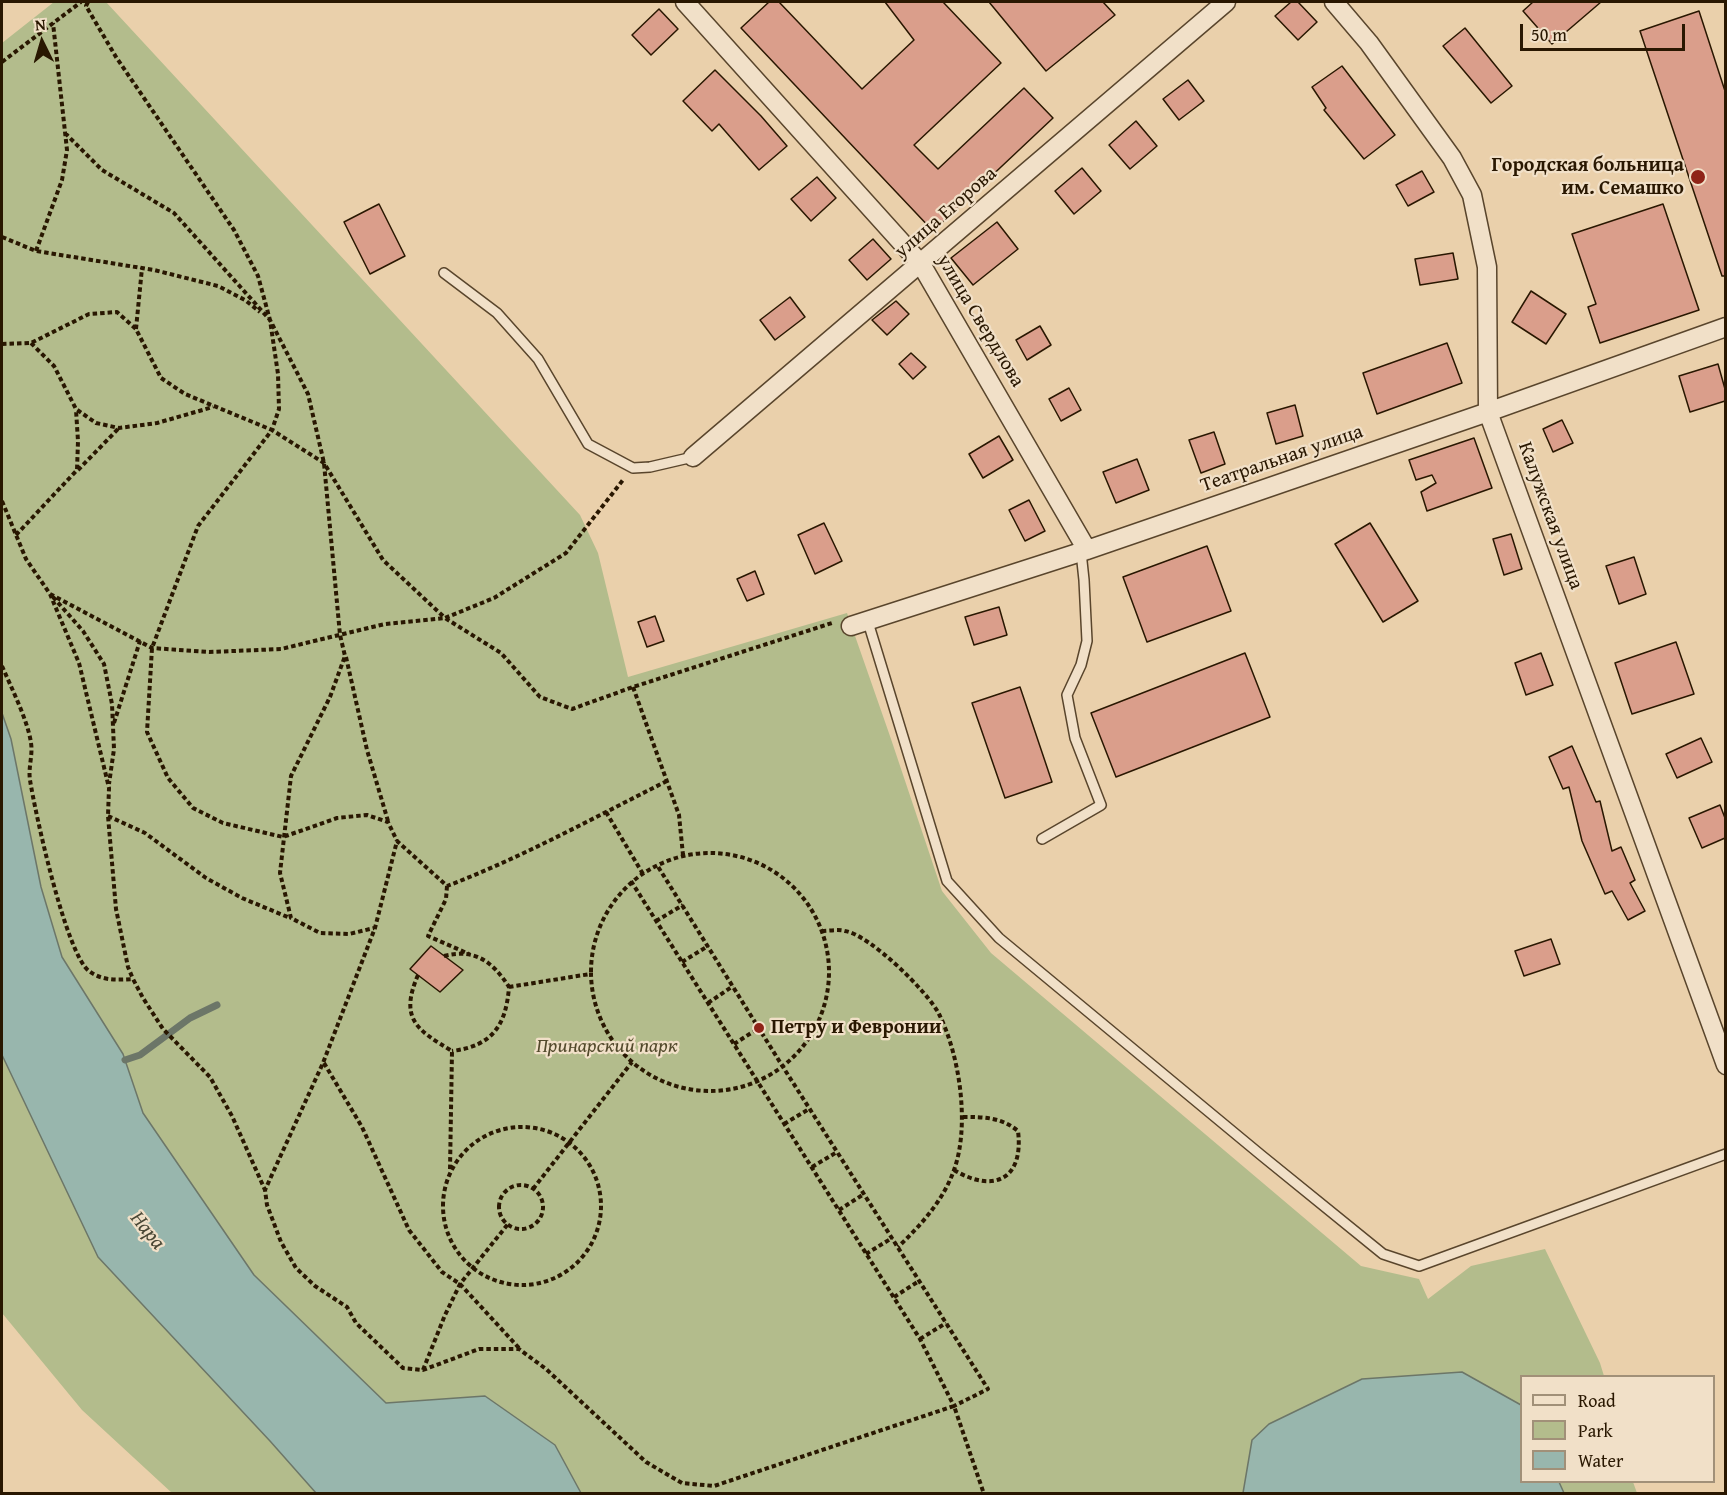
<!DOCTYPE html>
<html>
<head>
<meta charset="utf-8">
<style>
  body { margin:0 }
  #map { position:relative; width:1727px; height:1495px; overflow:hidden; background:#ead0ab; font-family:"Gentium Book Plus",serif }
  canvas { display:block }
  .frame { position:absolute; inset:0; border:3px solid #291701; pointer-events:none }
  .legend { position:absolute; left:1520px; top:1375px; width:195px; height:108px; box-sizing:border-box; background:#f1e0c8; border:2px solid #a19078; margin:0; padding:8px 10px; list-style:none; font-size:18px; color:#291701 }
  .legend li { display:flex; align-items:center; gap:12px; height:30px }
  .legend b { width:30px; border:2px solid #a19078 }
  .north { position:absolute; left:12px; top:12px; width:60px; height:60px; -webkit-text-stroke:4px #f1e0c8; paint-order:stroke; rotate:355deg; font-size:16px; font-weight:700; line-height:24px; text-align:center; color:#291701 }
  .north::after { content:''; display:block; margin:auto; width:21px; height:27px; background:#291701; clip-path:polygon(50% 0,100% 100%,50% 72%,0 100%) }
  .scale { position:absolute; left:1520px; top:24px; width:165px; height:27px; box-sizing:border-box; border:3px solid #291701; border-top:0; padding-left:8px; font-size:18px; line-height:21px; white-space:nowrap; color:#291701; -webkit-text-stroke:4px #f1e0c8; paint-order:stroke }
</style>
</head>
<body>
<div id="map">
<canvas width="1727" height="1495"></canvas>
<div class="frame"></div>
<ul class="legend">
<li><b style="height:8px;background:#f1e0c8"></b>Road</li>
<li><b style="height:16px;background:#b3bc8c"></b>Park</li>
<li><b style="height:16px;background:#98b6ad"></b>Water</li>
</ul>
<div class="north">N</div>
<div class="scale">50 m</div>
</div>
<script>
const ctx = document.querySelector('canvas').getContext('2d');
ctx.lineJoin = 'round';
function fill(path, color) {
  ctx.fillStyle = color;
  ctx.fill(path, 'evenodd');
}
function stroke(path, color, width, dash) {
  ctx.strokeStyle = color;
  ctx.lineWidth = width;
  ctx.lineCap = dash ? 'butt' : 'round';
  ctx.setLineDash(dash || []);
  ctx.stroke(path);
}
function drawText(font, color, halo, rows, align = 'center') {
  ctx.font = font + ' "Gentium Book Plus",serif';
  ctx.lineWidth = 4.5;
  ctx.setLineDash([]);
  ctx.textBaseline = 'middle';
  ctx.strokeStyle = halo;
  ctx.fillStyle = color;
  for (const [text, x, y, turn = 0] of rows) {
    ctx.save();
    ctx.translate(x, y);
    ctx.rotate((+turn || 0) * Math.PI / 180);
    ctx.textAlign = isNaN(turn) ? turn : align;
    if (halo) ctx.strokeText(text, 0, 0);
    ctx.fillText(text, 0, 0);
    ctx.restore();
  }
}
fill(new Path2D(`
  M54 2H106L580 515 598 553 628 677 847 613 891 739 942 891 991 953 1361 1266 1419 1279 1428 1299 1471 1266 1545 1249 1600 1363 1604 1376H1522L1521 1405 1462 1372 1506 1493H581L555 1445 485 1396 386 1403 254 1275 143 1113 123 1054 62 957 41 887 11 739 2 713V43Z
  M2 1055 25 1101 270 1441 316 1493H172L82 1410 2 1313Z
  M1559 1482H1633L1637 1493H1564Z`), '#b3bc8c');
const water = new Path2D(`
  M2 713 11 739 41 887 62 957 123 1054 143 1113 254 1275 386 1403 485 1396 555 1445 581 1493H316L270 1441 98 1257 2 1055Z
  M1462 1372 1521 1405 1522 1482H1559L1564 1493H1243L1252 1440 1269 1424 1362 1379Z`);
fill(water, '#98b6ad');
stroke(water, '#6c7668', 1.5);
stroke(new Path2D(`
  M125 1060 140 1055 190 1018 217 1005`), '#6c7668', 7);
const building = new Path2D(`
  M769 2H779L862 89 914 40 885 2H943L1001 63 914 145 938 169 1024 88 1053 118 933 231 741 28Z
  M989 2H1103L1115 15 1046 71Z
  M1291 2H1298L1317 22 1298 40 1275 16Z
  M1533 2H1601L1552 44 1523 11Z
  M659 9 678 29 651 55 632 35Z
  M1699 11 1725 91V276H1722L1640 31Z
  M1465 28 1512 86 1491 103 1443 46Z
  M1342 66 1395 135 1364 159 1324 110 1326 108 1312 87Z
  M715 70 761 116 787 146 759 170 719 124 712 131 683 101Z
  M1188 80 1204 101 1179 120 1163 99Z
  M1136 121 1157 146 1130 169 1109 145Z
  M1082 168 1101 191 1074 214 1055 191Z
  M1422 171 1434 192 1408 206 1396 185Z
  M817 177 836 198 811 221 791 199Z
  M379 204 405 256 370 274 344 222Z
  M1663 204 1699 310 1600 343 1588 307 1596 304 1572 234Z
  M997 222 1018 249 973 285 951 258Z
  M873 239 891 259 867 280 849 260Z
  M1453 253 1458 279 1420 285 1415 259Z
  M1531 291 1566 314 1546 344 1512 322Z
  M790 297 805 317 775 340 760 320Z
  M896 301 909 314 887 335 872 320Z
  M1040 326 1051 345 1027 360 1016 340Z
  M1447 343 1462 383 1377 414 1363 373Z
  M911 353 926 367 913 379 899 364Z
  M1718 364 1725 389V401L1690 412 1679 376Z
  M1069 388 1081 410 1061 421 1049 399Z
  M1295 405 1303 436 1276 444 1267 413Z
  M1562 420 1573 443 1553 452 1543 429Z
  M1214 432 1225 464 1201 473 1189 440Z
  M999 436 1013 460 983 478 969 454Z
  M1474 438 1492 488 1427 511 1421 492 1436 483 1432 475 1416 480 1409 460Z
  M1137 459 1149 490 1116 503 1103 472Z
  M1029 500 1045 531 1025 541 1009 510Z
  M824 523 842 561 815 574 798 535Z
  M1370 523 1418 601 1383 622 1335 544Z
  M1511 534 1522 569 1504 575 1493 539Z
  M1207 546 1231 611 1147 642 1123 577Z
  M1634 557 1646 594 1619 604 1606 566Z
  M755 571 764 594 747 601 737 579Z
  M999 607 1007 635 974 645 965 617Z
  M655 616 664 641 647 647 638 622Z
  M1676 642 1694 694 1632 714 1615 663Z
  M1245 653 1270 717 1116 777 1091 713Z
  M1541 653 1553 685 1526 695 1515 663Z
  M1020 687 1052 782 1005 798 972 703Z
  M1701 738 1712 762 1677 778 1666 754Z
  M1572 746 1596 802 1600 801 1612 851 1621 847 1635 880 1630 883 1645 911 1628 920 1612 891 1605 894 1582 841 1569 787 1563 789 1549 757Z
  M1720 805 1725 818V838L1702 848 1689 818Z
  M1551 939 1560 964 1524 976 1515 951Z
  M431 946 463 970 440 992 410 969Z`);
fill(building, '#da9e8b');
stroke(building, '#291701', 1.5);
const lane = new Path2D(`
  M444 273 497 313 538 359 588 444 633 468 650 467 693 457
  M868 622 947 881 999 938 1261 1155 1383 1254 1419 1266 1726 1154
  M1042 839 1101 805 1075 738 1067 695 1081 665 1087 641 1084 580 1081 552`);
const street = new Path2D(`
  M685 2 921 264 1087 550
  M1334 2 1369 43 1452 158 1472 195 1487 267 1488 412 1726 1065
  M693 457 1226 2
  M851 626 1087 550 1488 412 1726 327`);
stroke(lane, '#59452c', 12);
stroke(street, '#59452c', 21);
stroke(new Path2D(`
  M88 2 86 6 116 57 234 230 258 276 270 320 278 374 279 409 272 430 324 463 383 560 445 618 494 598 566 553 623 480
  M2 62 81 2
  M65 133 102 170 174 213 270 320 308 394 324 463 340 635 345 656 330 697 291 776 280 873 291 918 320 933 349 934 374 928
  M2 237 36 251 154 270 218 286 245 300 260 312
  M36 251 62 180 67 150 53 23
  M136 329 142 268
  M31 343 54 366 76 409 96 423 119 428 157 423 213 407
  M2 344 31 343 89 314 117 312 136 329 161 378 185 394 272 430 198 526 152 648 147 732 168 778 193 808 223 823 283 837 337 818 367 815 388 822 397 841
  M78 470 119 428
  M2 501 26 559 50 594 79 663 109 788 108 816 116 909 128 967 133 979
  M16 535 77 470 78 441 76 410
  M50 594 152 648 209 652 281 649 385 624 445 618 501 653 540 697 572 709 633 687 832 623
  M53 597 83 631 104 664 112 704 114 749 109 784
  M346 657 367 750 388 821
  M2 666C11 687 28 721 31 743 33 755 28 768 30 780 35 812 66 954 89 971 102 981 117 980 133 979L143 998 163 1029 210 1077 232 1116 265 1190
  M633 687 679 815 683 855
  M114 723 140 641
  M667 781C595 817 523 857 447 886L397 841 375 928 323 1063 265 1190 267 1205 281 1242 296 1268 315 1286 347 1307 356 1323 403 1368 423 1370 479 1349H519L546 1369 646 1462 682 1483 714 1486 954 1406 984 1494
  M606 812 643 874
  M108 816 145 833 206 878 242 898 290 918
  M591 972a119 119 0 1 1 238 0a119 119 0 1 1-238 0Z
  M631 881 920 1339 954 1406 988 1389 783 1067 657 865
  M447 886 446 899 428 936 469 954
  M656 921 683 905
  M822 931C829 931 838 929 845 931 870 935 928 992 939 1014 960 1056 970 1126 954 1170 943 1201 921 1225 898 1247
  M444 956C475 948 493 962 509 987 506 1026 492 1046 452 1051
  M682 962 708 946
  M418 975C399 1019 417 1030 452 1051L450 1170
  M509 987 590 974
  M708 1003 733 986
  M734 1044 759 1028
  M324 1063 362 1127 409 1230 442 1272 460 1284 519 1348
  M784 1124 809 1109
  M443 1206a79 79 0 1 1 158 0a79 79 0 1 1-158 0Z
  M812 1167 837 1152
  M954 1170C994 1194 1024 1179 1018 1131 1001 1117 984 1117 962 1117
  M499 1207a22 22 0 1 1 44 0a22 22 0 1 1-44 0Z
  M533 1189 632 1062
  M839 1210 864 1194
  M866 1254 892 1238
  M894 1297 919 1281
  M920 1339 946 1323
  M423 1370 445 1315 460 1284 508 1224`), '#291701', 4, [4.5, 3]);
stroke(lane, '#f1e0c8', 9);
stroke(street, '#f1e0c8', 18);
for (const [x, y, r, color] of [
  [1698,177,8,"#8f2418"],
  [759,1028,6,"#8f2418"]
]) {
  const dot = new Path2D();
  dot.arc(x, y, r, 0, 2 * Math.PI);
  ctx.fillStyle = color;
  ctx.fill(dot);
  stroke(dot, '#f1e0c8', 2);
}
drawText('bold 20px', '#291701', '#f1e0c8', [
  ["Городская больница",1684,166],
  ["им. Семашко",1684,189],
  ["Петру и Февронии",771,1028,"left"]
], 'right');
drawText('20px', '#291701', '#f1e0c8', [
  ["улица Егорова",946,213,-41],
  ["улица Свердлова",980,321,59],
  ["Театральная улица",1282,459,-19],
  ["Калужская улица",1550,516,70]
]);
drawText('italic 20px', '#52492b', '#f1e0c8', [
  ["Принарский парк",607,1047]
]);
drawText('italic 21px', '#4a4735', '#f1e0c8', [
  ["Нара",147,1231,51]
]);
</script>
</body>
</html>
